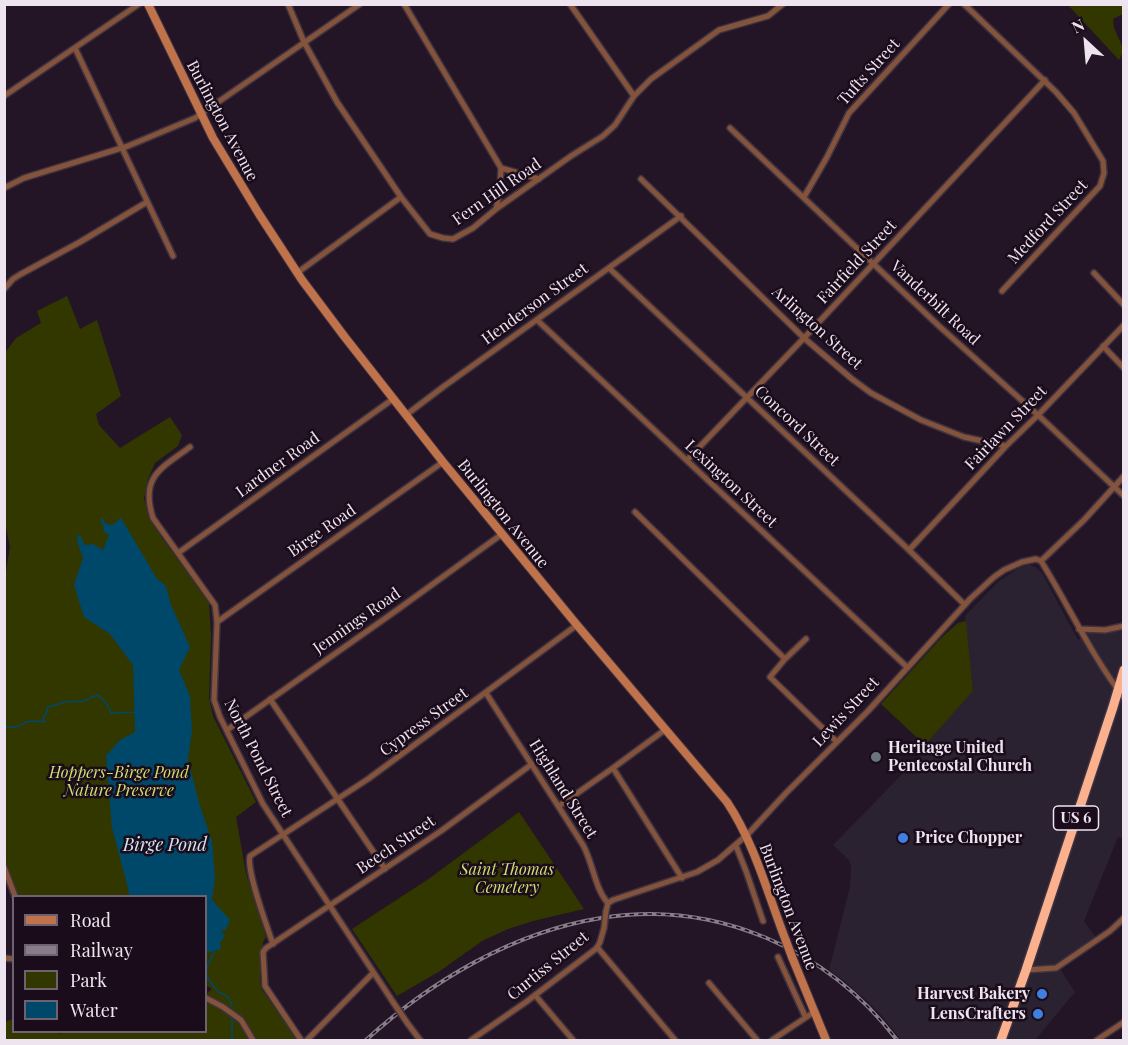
<!DOCTYPE html>
<html>
<head>
<meta charset="utf-8">
<style>
  body { margin:0 }
  #map { position:relative; width:1128px; height:1045px; overflow:hidden; background:#231525; font-family:"Playfair Display",serif }
  canvas { display:block }
  .frame { position:absolute; inset:0; border:6px solid #eee4ef; pointer-events:none }
  .legend { position:absolute; left:12px; top:895px; width:195px; height:138px; box-sizing:border-box; background:#1a0c1b; border:2px solid #6f6270; margin:0; padding:8px 10px; list-style:none; font-size:18px; color:#eee4ef }
  .legend li { display:flex; align-items:center; gap:12px; height:30px }
  .legend b { width:30px; border:2px solid #6f6270 }
  .north { position:absolute; left:1056px; top:12px; width:60px; height:60px; -webkit-text-stroke:4px #1a0c1b; paint-order:stroke; rotate:334deg; font-size:16px; font-weight:700; line-height:24px; text-align:center; color:#eee4ef }
  .north::after { content:''; display:block; margin:auto; width:21px; height:27px; background:#eee4ef; clip-path:polygon(50% 0,100% 100%,50% 72%,0 100%) }
</style>
</head>
<body>
<div id="map">
<canvas width="1128" height="1045"></canvas>
<div class="frame"></div>
<ul class="legend">
<li><b style="height:8px;background:#c0724a"></b>Road</li>
<li><b style="height:8px;background:#887c8a"></b>Railway</li>
<li><b style="height:16px;background:#323700"></b>Park</li>
<li><b style="height:16px;background:#00486a"></b>Water</li>
</ul>
<div class="north">N</div>
</div>
<script>
const ctx = document.querySelector('canvas').getContext('2d');
ctx.lineJoin = 'round';
function fill(path, color) {
  ctx.fillStyle = color;
  ctx.fill(path, 'evenodd');
}
function stroke(path, color, width, dash) {
  ctx.strokeStyle = color;
  ctx.lineWidth = width;
  ctx.lineCap = dash ? 'butt' : 'round';
  ctx.setLineDash(dash || []);
  ctx.stroke(path);
}
function drawText(font, color, halo, rows, align = 'center') {
  ctx.font = font + ' "Playfair Display",serif';
  ctx.lineWidth = 5;
  ctx.setLineDash([]);
  ctx.textBaseline = 'middle';
  ctx.strokeStyle = halo;
  ctx.fillStyle = color;
  for (const [text, x, y, turn = 0] of rows) {
    ctx.save();
    ctx.translate(x, y);
    ctx.rotate((+turn || 0) * Math.PI / 180);
    ctx.textAlign = isNaN(turn) ? turn : align;
    if (halo) ctx.strokeText(text, 0, 0);
    ctx.fillText(text, 0, 0);
    ctx.restore();
  }
}
fill(new Path2D(`
  M1029 565 1036 567 1042 573 1078 640 1089 633 1114 632 1123 630V838L1118 837 1084 921 1099 942 1060 969 1075 992 1035 1040H901L883 1017 867 1001 843 980 829 970 850 887 851 870V866L849 860 833 845 917 759 925 745 973 691 965 616 999 581 1021 567Z`), '#2a2231');
fill(new Path2D(`
  M1068 5H1123V14L1113 19 1114 28 1123 48V52L1119 60Z
  M67 296 80 329 97 320 121 396 96 414 99 425 120 448 170 417 182 435 178 446 155 463 148 479 144 499 151 520 162 538 209 602 211 636 209 698 213 716 256 802 236 817 246 873 266 937 263 942 260 974 261 988 297 1040H5V1022L13 1019 14 1032H56L59 1034 64 1032H206V994L212 989 206 985V896H18L5 860 4 583 10 547 4 517V354L16 338 41 323 37 311Z
  M966 621 973 691 925 745 881 704 941 638 958 623Z
  M519 812 584 909 533 921 508 929 482 941 440 971 397 996 352 929 430 878Z`), '#323700');
fill(new Path2D(`
  M102 518 106 524 112 525 121 518 157 579 165 585 167 590 171 605 190 647 179 670 190 696 192 731 188 759 199 803 212 841 215 878 212 900 230 920 225 931 222 930 221 932 225 935 220 943 221 949 206 953V896H129L128 888 112 828 106 756 120 740 135 732 133 665 110 634 84 617 74 585 83 558 78 544 77 534 82 538 84 545 93 544 103 550 109 535 103 531 104 528 100 519Z`), '#00486a');
stroke(new Path2D(`
  M4 728 20 726 25 722 35 721 45 722 43 717 46 714 48 707 65 702 84 701 97 695C105 699 108 706 111 713 119 714 127 711 135 713
  M213 951 214 954C202 970 205 979 219 992 222 994 225 995 228 997 228 998 232 1005 232 1006
  M232 1019V1040`), '#00486a', 1.5);
const street = new Path2D(`
  M288 4 304 42 337 102 401 197 430 234 443 238 453 239 473 228 496 209 571 156 603 136 615 125 634 96 651 79 719 30 768 16 783 4
  M404 4 501 168 539 179
  M570 4 634 96
  M964 4 1056 92 1074 113 1103 161 1104 173 1100 186 1002 291
  M75 48 173 256
  M4 96 139 4
  M730 128 939 326 1038 415 1124 496
  M641 179 804 338 852 379 871 393 921 420 964 437 1006 446
  M4 188 24 178 128 146 195 118 360 4
  M804 197 827 157 849 113 949 4
  M496 209 500 190 501 168
  M609 268 909 550 965 605
  M297 273 401 197
  M1094 273 1124 305
  M4 289 13 279 21 274 80 242 147 202
  M537 320 907 667
  M1103 346 1124 368
  M406 415 443 387 681 216
  M190 447C160 469 140 477 153 518L215 605 217 622 214 700 220 717 263 804 393 1002
  M687 460 804 338 1045 80
  M635 512 785 659
  M909 550 1006 446 1038 415 1124 325
  M178 553 393 399
  M1041 561C1069 606 1091 655 1124 698
  M217 622 443 462
  M1079 629 1105 630 1124 626
  M806 639 785 659 770 677 837 742
  M486 693 583 845C593 863 595 889 608 903
  M270 699 385 869
  M227 730 397 610 502 534
  M613 768 682 878
  M559 806 613 768 666 729
  M736 846 746 871 763 921
  M4 867 15 896
  M606 911 608 903 613 900 697 872 718 860 749 833 786 793 868 711 970 599 994 577 1004 570 1022 562 1036 559 1041 561 1084 520 1124 476
  M273 944C267 926 246 871 250 856L368 779 577 625
  M597 947 675 1040
  M778 957 805 1016
  M4 958 14 959
  M1026 970 1056 968 1110 931 1124 918
  M709 983 757 1040
  M535 995 573 1040
  M206 998 223 1007 241 1020 253 1040
  M408 1024 420 1040
  M301 1040 265 986 263 952 266 948 441 831 532 764
  M307 1040 373 973
  M471 1040 526 1002 597 948 600 942 604 928
  M772 1040 814 1012
  M1097 1040 1124 1022`);
const secondary = new Path2D(`
  M148 4 213 138 259 214 302 280 344 336 443 462 577 625 727 802C755 844 768 895 786 941
  M792 957 826 1040`);
const highway = new Path2D(`
  M1001 1040 1026 970 1113 707 1124 670`);
stroke(street, '#3f3241', 8);
stroke(secondary, '#3f3241', 10);
stroke(highway, '#3f3241', 12);
stroke(street, '#84533b', 5);
stroke(secondary, '#c0724a', 8);
stroke(highway, '#fbb18d', 9);
const rail = new Path2D(`
  M366 1040C431 981 513 932 601 918 716 899 827 949 897 1040`);
stroke(rail, '#887c8a', 4);
stroke(rail, '#1a0c1b', 1.5, [4.5]);
const streetBridge = new Path2D(`
  M604 928 606 911
  M393 1002 408 1024`);
const secondaryBridge = new Path2D(`
  M786 941 792 957`);
stroke(streetBridge, '#3f3241', 8, []);
stroke(secondaryBridge, '#3f3241', 10, []);
stroke(streetBridge, '#84533b', 5);
stroke(secondaryBridge, '#c0724a', 8);
for (const [x, y, r, color] of [
  [876,757,6,"#6b7280"],
  [903,838,6,"#3f7fe0"],
  [1042,994,6,"#3f7fe0"],
  [1038,1014,6,"#3f7fe0"]
]) {
  const dot = new Path2D();
  dot.arc(x, y, r, 0, 2 * Math.PI);
  ctx.fillStyle = color;
  ctx.fill(dot);
  stroke(dot, '#1a0c1b', 2);
}
for (const [x, y, w] of [
  [1076,818,45]
]) {
  const box = new Path2D();
  box.roundRect(x - w / 2, y - 12, w, 24, 4.5);
  ctx.fillStyle = '#1a0c1b';
  ctx.fill(box);
  stroke(box, '#eee4ef', 1.5);
}
drawText('bold 15px', '#eee4ef', null, [
  ["US 6",1076,818]
]);
drawText('16px', '#eee4ef', '#1a0c1b', [
  ["Tufts Street",869,72,-48],
  ["Burlington Avenue",222,121,62],
  ["Fern Hill Road",497,192,-35],
  ["Medford Street",1048,222,-47],
  ["Fairfield Street",857,262,-47],
  ["Vanderbilt Road",935,303,43],
  ["Henderson Street",535,304,-36],
  ["Arlington Street",817,328,42],
  ["Concord Street",797,426,43],
  ["Fairlawn Street",1006,428,-46],
  ["Lardner Road",278,465,-36],
  ["Lexington Street",731,484,43],
  ["Burlington Avenue",503,514,51],
  ["Birge Road",322,531,-35],
  ["Jennings Road",357,621,-35],
  ["Lewis Street",846,712,-47],
  ["Cypress Street",424,722,-36],
  ["North Pond Street",258,758,63],
  ["Highland Street",563,789,58],
  ["Beech Street",396,845,-34],
  ["Burlington Avenue",788,907,69],
  ["Curtiss Street",548,966,-39]
]);
drawText('bold 16px', '#eee4ef', '#1a0c1b', [
  ["Heritage United",888,748],
  ["Pentecostal Church",888,766],
  ["Price Chopper",915,838],
  ["Harvest Bakery",1030,994,"right"],
  ["LensCrafters",1026,1014,"right"]
], 'left');
drawText('italic 16px', '#d1df71', '#1a0c1b', [
  ["Hoppers-Birge Pond",119,773],
  ["Nature Preserve",119,791],
  ["Saint Thomas",507,870],
  ["Cemetery",507,888]
]);
drawText('italic 18px', '#d1e4f1', '#1a0c1b', [
  ["Birge Pond",165,845]
]);
</script>
</body>
</html>
